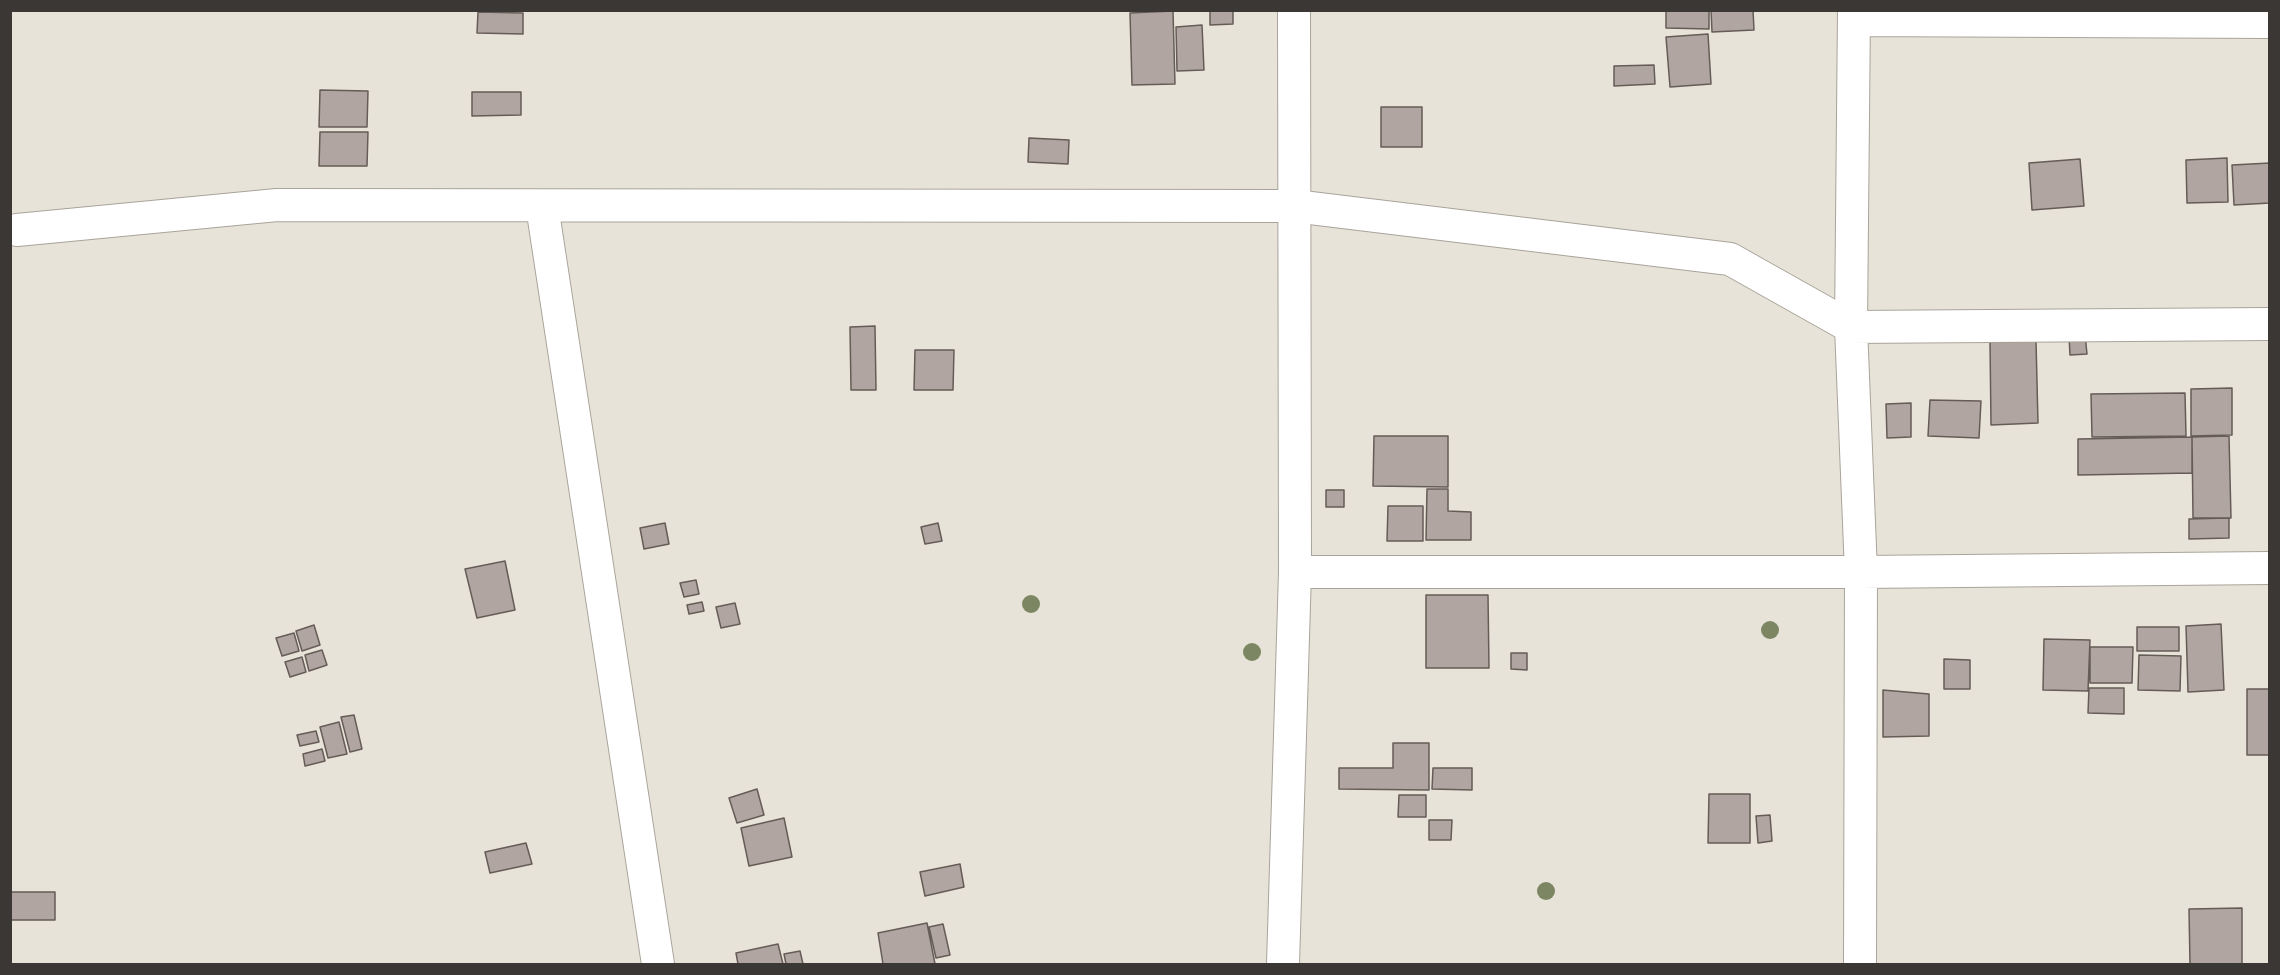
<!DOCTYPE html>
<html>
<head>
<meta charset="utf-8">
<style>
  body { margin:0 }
  #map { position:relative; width:2280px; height:975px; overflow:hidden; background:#e8e3d9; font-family:"Archivo Narrow",sans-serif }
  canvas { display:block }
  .frame { position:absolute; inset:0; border:12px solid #3a3734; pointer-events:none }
</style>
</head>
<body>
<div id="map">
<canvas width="2280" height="975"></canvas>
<div class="frame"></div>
</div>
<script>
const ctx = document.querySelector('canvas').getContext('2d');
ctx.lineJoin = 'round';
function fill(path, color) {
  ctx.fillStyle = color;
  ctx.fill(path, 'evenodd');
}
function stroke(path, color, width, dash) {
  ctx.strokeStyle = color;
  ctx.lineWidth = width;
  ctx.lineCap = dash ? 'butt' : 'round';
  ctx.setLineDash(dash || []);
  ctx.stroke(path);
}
const building = new Path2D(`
  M1210 10H1233V24L1210 25Z
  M1666 10H1709V29L1666 28Z
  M1711 10H1753L1754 30 1712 32Z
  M1173 11 1175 84 1132 85 1130 13Z
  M478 12 523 13V34L477 33Z
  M1202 25 1204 70 1177 71 1176 27Z
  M1708 34 1711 84 1670 87 1666 37Z
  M1654 65 1655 84 1614 86V66Z
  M320 90 368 91 367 127H319Z
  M472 92H521V115L472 116Z
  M1381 107H1422V147H1381Z
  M320 132H368L367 166H319Z
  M1029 138 1069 140 1068 164 1028 162Z
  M2227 158 2228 202 2187 203 2186 160Z
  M2080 159 2084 206 2032 210 2029 163Z
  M2270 163V203L2234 205 2232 165Z
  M875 326 876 390H851L850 327Z
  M2085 334 2087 354 2070 355 2069 336Z
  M2036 341 2038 423 1991 425 1990 342Z
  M915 350H954L953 390H914Z
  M2232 388V435L2191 436V389Z
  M2185 393 2186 436 2092 437 2091 394Z
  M1930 400 1981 401 1979 438 1928 436Z
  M1911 403V437L1887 438 1886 404Z
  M1374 436H1448V487L1373 486Z
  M2229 436 2231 518H2193L2192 437Z
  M2192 437V473L2078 475V439Z
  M1427 489H1448V511L1471 512V540H1426Z
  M1326 490H1344V507H1326Z
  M1388 506H1423V541H1387Z
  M2229 518V538L2189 539V519Z
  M665 523 669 544 644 549 640 528Z
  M938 523 942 541 925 544 921 527Z
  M505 561 515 610 477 618 465 569Z
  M696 580 699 594 684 597 680 583Z
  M1426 595H1488L1489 668H1426Z
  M702 602 704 611 689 614 687 605Z
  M735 603 740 624 721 628 716 607Z
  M2221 624 2224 690 2188 692 2186 626Z
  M314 625 320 645 302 651 296 631Z
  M2137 627H2179V651H2137Z
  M294 633 299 651 282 656 276 638Z
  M2044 639 2090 640 2088 691 2043 690Z
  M2090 647H2133L2132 683H2090Z
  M322 650 327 665 309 671 305 655Z
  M1511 653H1527V670L1511 669Z
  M2139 655 2181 656 2180 691 2138 690Z
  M302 657 306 672 290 677 285 662Z
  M1944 659 1970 660V689H1944Z
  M2089 688H2124V714L2088 713Z
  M2247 689H2270V755H2247Z
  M1883 690 1929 694V736L1883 737Z
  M354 715 362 749 350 752 341 717Z
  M339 722 347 754 328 758 320 727Z
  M316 731 319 742 300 746 297 735Z
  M1393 743H1429V790L1339 789V768H1393Z
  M322 749 325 761 305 766 303 754Z
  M1433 768H1472V790L1432 789Z
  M757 789 764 815 737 823 729 798Z
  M1709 794H1750V843H1708Z
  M1399 795H1426V817H1398Z
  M1770 815 1772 841 1758 843 1756 816Z
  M784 818 792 857 749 866 741 828Z
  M1429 820H1452L1451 840H1429Z
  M526 843 532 864 490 873 485 852Z
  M960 864 964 887 925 896 920 872Z
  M10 892H55V920H10Z
  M2242 908V964H2190L2189 909Z
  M927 923 935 964H883L878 933Z
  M943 924 950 955 936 958 929 927Z
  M778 944 783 964H738L736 953Z
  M800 951 803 964H786L784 954Z`);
fill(building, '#b0a5a0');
stroke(building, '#665c57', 1.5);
const minor = new Path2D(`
  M1854 10 1851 327 1861 572 1860 964
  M1854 20 2270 22
  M542 206 658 964
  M17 230 277 205 1294 206 1730 259 1851 327 2270 324
  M1295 572H1861L2270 568
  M1283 964 1295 572 1294 10`);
stroke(minor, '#a9a49a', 34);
stroke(minor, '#fff', 32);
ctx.fillStyle = '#7d8662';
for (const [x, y] of [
  [1031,604],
  [1770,630],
  [1252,652],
  [1546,891]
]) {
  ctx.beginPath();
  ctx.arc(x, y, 9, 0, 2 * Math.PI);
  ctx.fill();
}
</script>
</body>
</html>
